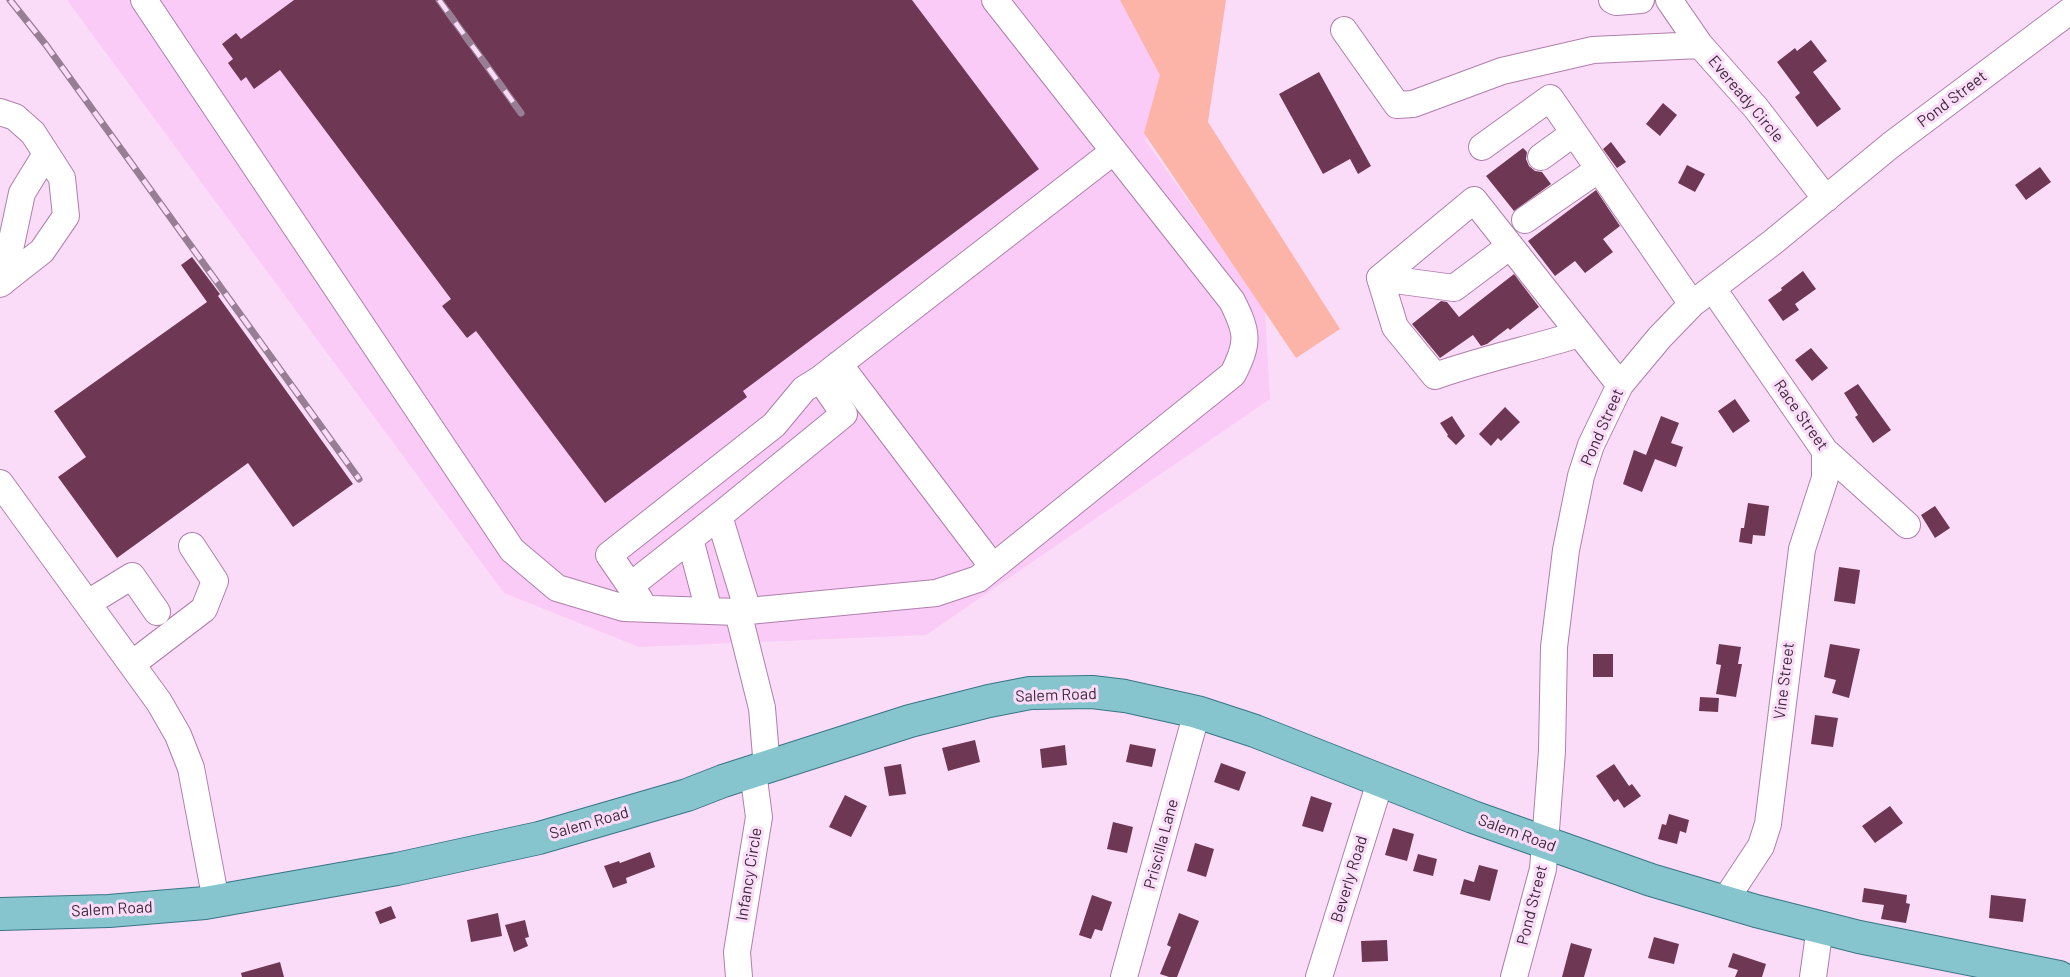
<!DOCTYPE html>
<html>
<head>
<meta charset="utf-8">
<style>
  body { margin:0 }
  canvas { display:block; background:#fbdcf8 }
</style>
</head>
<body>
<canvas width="2070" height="977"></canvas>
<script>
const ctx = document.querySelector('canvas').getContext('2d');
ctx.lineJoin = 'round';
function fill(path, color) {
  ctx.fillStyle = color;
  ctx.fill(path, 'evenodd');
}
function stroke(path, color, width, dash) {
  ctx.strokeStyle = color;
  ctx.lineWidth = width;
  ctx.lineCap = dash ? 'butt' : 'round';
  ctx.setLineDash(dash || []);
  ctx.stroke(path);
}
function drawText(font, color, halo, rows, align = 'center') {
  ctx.font = font + ' Barlow,sans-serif';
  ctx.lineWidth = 6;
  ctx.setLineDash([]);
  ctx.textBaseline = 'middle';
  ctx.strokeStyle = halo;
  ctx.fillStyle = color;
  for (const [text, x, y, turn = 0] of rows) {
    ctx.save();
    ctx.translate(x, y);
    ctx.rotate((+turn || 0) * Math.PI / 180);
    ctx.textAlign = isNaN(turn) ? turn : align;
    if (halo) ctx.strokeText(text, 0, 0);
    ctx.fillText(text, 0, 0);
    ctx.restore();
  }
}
fill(new Path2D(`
  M67 0H1126L1189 89 1145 140 1265 310 1270 399 926 635 639 647 504 593Z`), '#facbf6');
fill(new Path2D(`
  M1120 0H1226L1208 122 1340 329 1296 358 1144 133 1160 75Z`), '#fdb4a8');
fill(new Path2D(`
  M294 0H912L1039 169 743 391 747 397 605 503 476 331 467 338 442 306 451 299 280 70 254 89 246 77 241 81 228 63 233 59 222 44 236 33 241 39Z
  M1811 40 1827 61 1813 72 1841 109 1817 127 1795 97 1800 93 1777 62 1795 48 1797 51Z
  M1319 72 1371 166 1358 174 1350 159 1323 174 1279 94Z
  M1663 103 1677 115 1660 136 1646 124Z
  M1611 142 1626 162 1617 168 1603 149Z
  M1523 148 1527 152 1526 159 1529 166 1535 171 1542 172 1551 184 1514 211 1486 176Z
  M1687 165 1705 174 1695 192 1678 183Z
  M2040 167 2051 182 2026 200 2015 185Z
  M1596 190 1620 226 1603 239 1613 252 1585 273 1575 261 1555 276 1528 241Z
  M192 257 220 294 218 296 353 484 293 527 248 463 117 558 58 477 86 457 54 411 207 302 181 265Z
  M1803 271 1816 289 1795 304 1799 310 1783 321 1768 300 1782 290 1781 288Z
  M1514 274 1539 307 1510 330 1508 328 1487 344 1481 346 1473 335 1440 358 1412 324 1441 301 1447 302 1459 317Z
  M1811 348 1828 368 1812 381 1795 360Z
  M1858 384 1891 430 1873 443 1855 417 1858 415 1844 393Z
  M1735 399 1750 421 1733 433 1718 411Z
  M1505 407 1520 422 1501 441 1498 438 1491 446 1479 434Z
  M1452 416 1465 436 1456 445 1447 436 1448 435 1440 423Z
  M1661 416 1679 423 1671 443 1683 447 1676 467 1655 459 1642 492 1623 484 1634 450 1646 455Z
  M1748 503 1769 506 1765 536 1753 535 1752 544 1739 542 1741 528H1744Z
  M1935 506 1950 528 1935 538 1921 515Z
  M1839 567 1860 570 1855 604 1834 601Z
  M1719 644 1741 647 1738 664H1742L1736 697 1716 694 1721 665 1716 664Z
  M1830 644 1860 649 1849 698 1832 693 1836 680 1824 677Z
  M1593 654H1613V677H1593Z
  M1700 697 1719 698 1718 712 1699 711Z
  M1815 715 1838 718 1833 747 1811 744Z
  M975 740 980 762 948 771 942 748Z
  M1130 744 1156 749 1152 767 1126 762Z
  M1065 745 1067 765 1042 768 1040 749Z
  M1221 763 1246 772 1239 791 1214 782Z
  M901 764 906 794 889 796 884 767Z
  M1614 764 1629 786 1632 784 1641 796 1624 808 1618 799 1614 802 1596 776Z
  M845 795 867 806 851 837 829 827Z
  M1311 796 1332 803 1323 832 1302 826Z
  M1890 806 1903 823 1875 843 1862 826Z
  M1669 814 1689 820 1686 833 1680 831 1677 844 1658 839 1662 824 1666 825Z
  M1113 822 1133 827 1127 853 1107 849Z
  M1393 828 1414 834 1407 861 1385 855Z
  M1195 843 1214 849 1206 877 1187 871Z
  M650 852 655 867 626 878 627 883 613 888 604 866 619 861 620 863Z
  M1418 854 1437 859 1433 876 1413 871Z
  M1479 865 1498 870 1490 901 1460 894 1464 879 1474 882Z
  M1864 888 1907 895 1906 903 1910 904 1906 923 1881 919 1884 905 1862 902Z
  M1092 895 1112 902 1102 931 1095 929 1091 939 1079 935Z
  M1991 895 2026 899 2023 922 1989 918Z
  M391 906 396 918 380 924 375 912Z
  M498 913 502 936 471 942 467 920Z
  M1179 913 1199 921 1177 977H1169L1160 974 1171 947 1167 945Z
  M525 920 529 937 525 938 528 946 514 952 505 925Z
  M1654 937 1679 944 1674 964 1648 958Z
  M1387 940 1388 961 1362 962 1361 941Z
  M1571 943 1592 949 1584 977H1562Z
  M1733 953 1766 964 1762 977H1735L1738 970 1728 967Z
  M280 962 284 977H242L241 973Z`), '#6e3854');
const minor = new Path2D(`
  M144 0 512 550 557 588 624 608 738 612
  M1612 0 1616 2 1641 0
  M1669 0 1700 45
  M1344 30 1397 105 1413 104 1502 71 1593 50 1700 45 1756 108 1826 199
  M0 112 15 117 33 133 62 178 66 216 42 251 0 284
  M1482 147 1550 98 1692 304
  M1541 157 1574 133
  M1525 220 1599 169
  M1380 278 1454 288 1510 246
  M3 282 22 193 46 154
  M1713 289 1825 451 1907 525
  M1579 334C1531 349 1483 359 1435 376L1395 327 1380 278 1474 200 1620 385
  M839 364 993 567
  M0 483 159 702 178 735 191 768 216 901
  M719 516 748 611
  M690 539 709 611
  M630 586 719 516 844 414 820 379 1114 151
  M640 600 609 555 774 425 804 389 820 379
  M88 603 132 576 157 612
  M132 664 204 609 215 581 192 546
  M767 768 762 708 738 612 936 593 978 579 1233 374C1249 342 1248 333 1232 301L995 0
  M1724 902 1761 846 1768 824 1802 549 1825 478V451
  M739 977 737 952 759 817 753 772
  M1124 977 1197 712
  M1319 977 1380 782
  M1514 977 1543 869 1552 751 1554 647 1566 550 1581 476 1591 445 1620 385 1660 337 1692 304 1773 242 1891 145 2070 11
  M1813 977 1820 927`);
const major = new Path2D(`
  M0 914 109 911 205 903 397 869 539 838 687 795 723 781 910 721 989 701 1030 693 1092 692 1125 696 1197 712 1255 731 1473 817 1651 880 1756 911 1859 937 2059 977`);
stroke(minor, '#af7fab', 28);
stroke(major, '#387585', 34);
stroke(minor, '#fff', 26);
stroke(major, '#86c5ce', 32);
const rail = new Path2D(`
  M10 0 46 45 359 479
  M439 0 521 113`);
stroke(rail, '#977e94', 7);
stroke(rail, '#fbdcf8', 4.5, [14]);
drawText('16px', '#3c283a', '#fbdcf8', [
  ["Eveready Circle",1746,99,50],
  ["Pond Street",1952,99,-37],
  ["Race Street",1801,415,55],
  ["Pond Street",1602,427,-66],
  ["Vine Street",1784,681,-83],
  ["Salem Road",1056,695,-2],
  ["Salem Road",589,823,-16],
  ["Salem Road",1517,833,20],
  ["Priscilla Lane",1161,844,-75],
  ["Infancy Circle",749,874,-81],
  ["Beverly Road",1349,879,-73],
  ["Pond Street",1532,905,-76],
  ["Salem Road",112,909,-3]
]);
</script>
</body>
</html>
